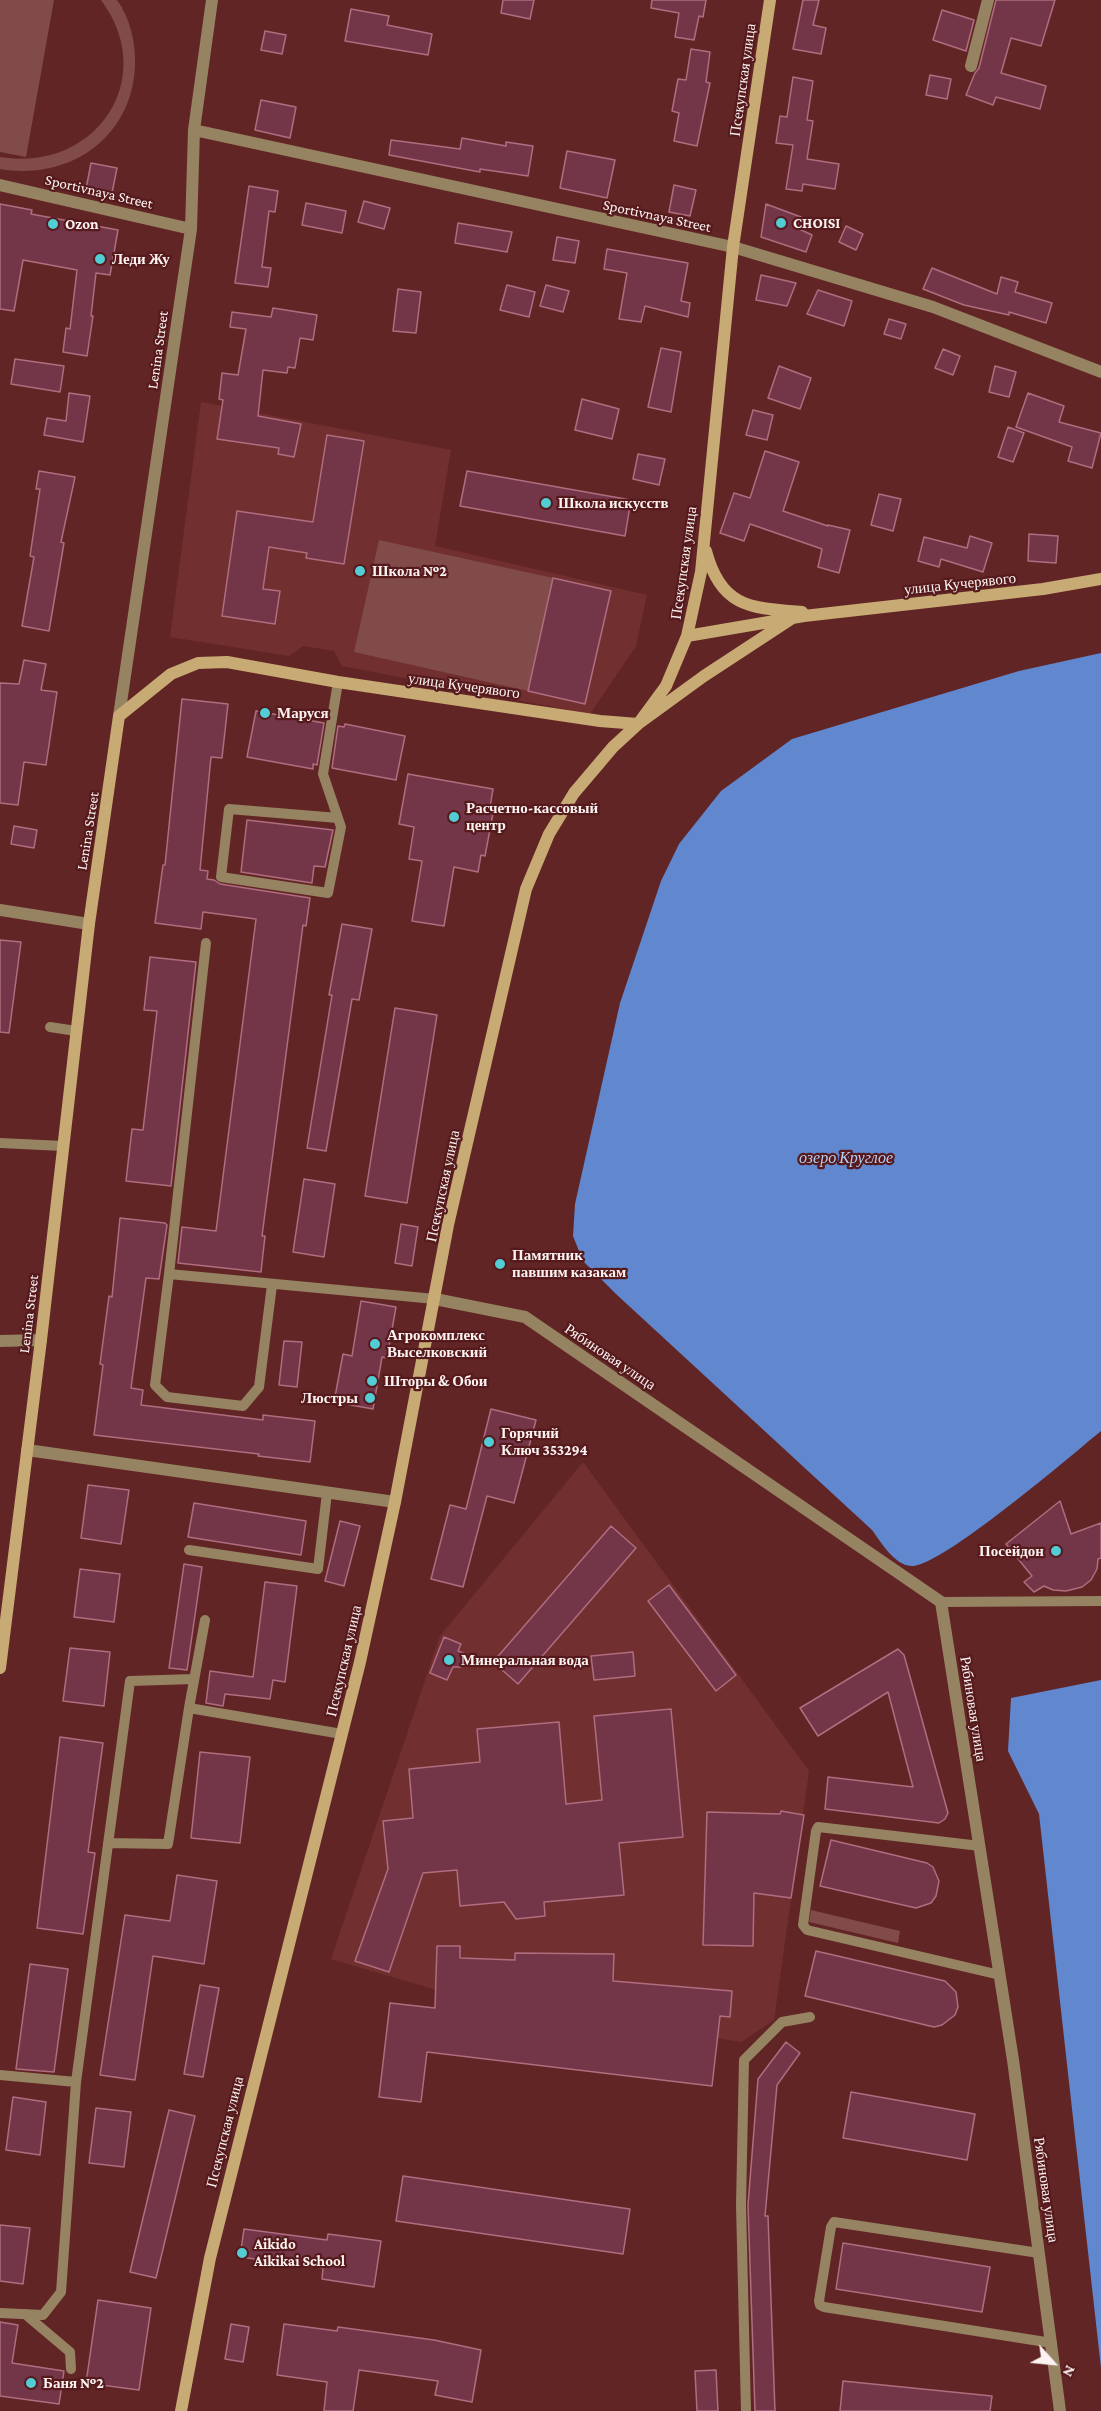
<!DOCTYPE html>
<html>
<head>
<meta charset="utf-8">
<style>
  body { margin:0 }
  #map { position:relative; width:1101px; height:2411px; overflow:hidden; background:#622525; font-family:"Crimson Pro",serif }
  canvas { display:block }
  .north { position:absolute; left:1023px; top:2333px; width:60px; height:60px; -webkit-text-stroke:4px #561a1c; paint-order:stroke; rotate:117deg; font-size:16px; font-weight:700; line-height:24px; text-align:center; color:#fbf3f2 }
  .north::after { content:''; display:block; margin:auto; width:21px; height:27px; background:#fbf3f2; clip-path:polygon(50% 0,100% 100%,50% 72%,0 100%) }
</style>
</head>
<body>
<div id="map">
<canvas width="1101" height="2411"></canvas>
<div class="north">N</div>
</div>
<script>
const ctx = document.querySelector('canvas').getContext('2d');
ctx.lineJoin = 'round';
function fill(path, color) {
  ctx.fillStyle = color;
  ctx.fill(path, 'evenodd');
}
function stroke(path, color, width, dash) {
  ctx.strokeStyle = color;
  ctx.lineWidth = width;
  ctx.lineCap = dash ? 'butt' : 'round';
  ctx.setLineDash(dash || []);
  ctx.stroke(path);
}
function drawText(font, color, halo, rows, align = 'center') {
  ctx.font = font + ' "Crimson Pro",serif';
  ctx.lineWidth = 4.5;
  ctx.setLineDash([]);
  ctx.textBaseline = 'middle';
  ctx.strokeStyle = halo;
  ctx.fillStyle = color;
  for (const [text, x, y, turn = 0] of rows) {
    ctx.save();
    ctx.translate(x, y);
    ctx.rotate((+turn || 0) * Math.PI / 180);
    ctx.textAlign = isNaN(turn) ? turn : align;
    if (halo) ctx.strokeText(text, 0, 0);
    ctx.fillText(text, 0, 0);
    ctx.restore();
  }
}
fill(new Path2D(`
  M201 402 451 450 435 546 647 595 636 646 590 714 342 666 334 651 303 646 289 656 170 637Z
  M583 1462 809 1771 774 2020 741 2042 521 2006 471 2000 331 1959 440 1636Z`), '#722f30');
fill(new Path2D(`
  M0 0H54L26 157 0 152Z
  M101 0H117C130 18 136 43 135 66 132 138 69 181 0 169V157C95 173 160 79 101 0Z
  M379 540 553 578 528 691 354 652Z
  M811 1910 900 1931 898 1943 809 1922Z`), '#804b49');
fill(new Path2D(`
  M1101 653V1431C1073 1454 939 1569 911 1566 894 1565 881 1542 872 1530L616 1294 583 1261 573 1236 575 1204 620 1003 661 881 679 844 721 791 792 739 1019 671Z
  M1101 1680V2368L1039 1814 1008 1751 1011 1698Z`), '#6187cf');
const building = new Path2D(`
  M503 0H534L530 19 501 13Z
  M652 0H706L703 17 699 16 694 40 675 37 679 13 651 8Z
  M803 0H819L813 25 826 28 821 54 793 49Z
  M996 0H1055L1041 46 1011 38 1001 73 1046 86 1040 109 996 97 993 105 966 95 975 73 979 68Z
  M351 9 389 16 387 25 432 34 428 55 345 41Z
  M942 10 974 20 966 51 933 40Z
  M265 31 286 35 282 54 261 50Z
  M691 49 710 52 706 82 710 83 697 146 674 141 679 113 672 111 678 79 686 80Z
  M930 75 951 79 947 99 926 95Z
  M793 77 813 81 807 120 813 121 807 159 839 164 835 189 803 184 802 191 786 189 793 145 776 143 780 116 787 117Z
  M261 100 296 107 290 138 255 130Z
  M462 138 506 146V142L533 146 528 176 480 169V172L389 155 391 140 460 149Z
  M567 151 615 160 607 198 560 188Z
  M91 163 117 168 112 193 86 189Z
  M674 185 696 190 690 216 669 212Z
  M249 186 278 191 275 212 269 211 262 267 271 268 268 287 235 283Z
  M364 201 390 208 384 229 358 222Z
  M306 203 346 211 342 233 302 225Z
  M0 204 32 210 31 214 118 230 110 275 96 273 91 316H93L87 356 63 352 66 328 70 329 77 270 23 260 14 311 0 309Z
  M766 204 801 217 797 228 812 235 806 252 761 237Z
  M458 223 512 232 507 252 455 243Z
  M846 226 863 234 856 250 839 242Z
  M557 237 579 241 575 263 553 260Z
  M607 249 688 263 681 301 690 303 688 317 645 306 641 322 619 319 627 273 604 269Z
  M932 268 997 294 1001 277 1018 282 1015 292 1052 303 1046 323 1009 312V315L964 305 923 289Z
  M761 275 796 283 787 306 756 300Z
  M507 285 535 292 529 317 500 310Z
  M546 285 569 291 563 312 540 306Z
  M398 289 421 292 416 333 393 331Z
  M818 290 852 301 844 326 807 314Z
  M273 308 317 315 313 340 300 338 295 368 288 367 287 373 263 370 258 416 301 424 294 457 278 454 279 448 217 439 223 400 219 399 222 373 238 375 246 329 230 327 232 312 271 317Z
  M889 319 906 324 901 339 884 334Z
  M661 348 681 352 671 412 648 407Z
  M943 349 960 356 953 375 935 368Z
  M15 359 64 366 60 392 11 384Z
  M779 366 811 378 800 409 768 398Z
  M995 366 1016 372 1009 397 989 392Z
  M69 393 90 396 83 442 44 435 47 418 66 421Z
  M1028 393 1064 406 1059 422 1101 433 1092 468 1068 461 1072 447 1016 427Z
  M582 399 619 409 612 439 575 430Z
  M753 410 773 415 767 440 746 435Z
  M1008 427 1024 433 1013 462 998 457Z
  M327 435 364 441 344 564 306 558 307 553 269 547 263 589 280 591 275 624 222 616 237 511 313 522Z
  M765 451 799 462 783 511 828 526V525L850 530 839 573 818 567 822 549 750 524 744 541 720 533 734 493 750 498Z
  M638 454 665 459 659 485 633 479Z
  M39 471 75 477 61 542 64 543 49 631 22 626 34 557 30 556 40 489H36Z
  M467 471 631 500 625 536 460 506Z
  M879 494 901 499 893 531 871 525Z
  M1029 534 1058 536 1056 563 1028 561Z
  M970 536 992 543 983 572 941 559 939 567 918 561 924 537 967 548Z
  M553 578 611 591 585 704 528 691Z
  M24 660 46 664 41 690 57 692 46 765 24 762 18 805 0 803V683L19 684Z
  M182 699 228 704 222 758 211 757 200 870 208 871 207 879 214 880 220 884 310 898 306 926 303 925 262 1236H265L261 1272 178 1263 182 1227 216 1231 256 919 203 912 201 929 155 923 163 865H165Z
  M256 711 324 723 317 765 313 764V769L247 757Z
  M345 724 405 736 396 780 332 768 338 726 344 727Z
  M408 774 493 789 490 807 494 808 485 856 481 855 478 872 454 867 444 926 412 921 422 861 409 859 414 827 399 824Z
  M247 820 333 830 325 867 314 866 312 883 241 872Z
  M14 826 37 830 34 848 11 844Z
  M342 924 372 929 359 1000 352 999 326 1151 307 1148 332 995H329Z
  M0 940 21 942 9 1033 0 1032Z
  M150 957 196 962 171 1186 126 1181 132 1129 143 1130 157 1011 144 1010Z
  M395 1008 437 1015 407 1203 365 1196Z
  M304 1179 335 1184 324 1257 293 1252Z
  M120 1218 165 1223 167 1225 159 1279 146 1278 131 1388 143 1390 141 1405 263 1420V1415L315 1421 310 1462 258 1456 259 1454 94 1435 103 1365 100 1364 109 1296 112 1297Z
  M401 1224 418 1227 412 1266 395 1263Z
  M361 1301 396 1307 387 1358 382 1357 373 1409 334 1402 343 1354 352 1356Z
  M284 1341 302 1342 297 1387 279 1385Z
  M491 1409 536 1420 514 1503 487 1496 463 1587 431 1579 450 1505 466 1509Z
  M88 1485 129 1490 121 1544 81 1538Z
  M1060 1501 1071 1534 1101 1523V1558L1098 1559 1097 1569 1091 1580 1082 1587 1066 1591 1053 1590 1044 1586 1034 1592 1024 1582 1032 1576 1006 1544Z
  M194 1503 306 1521 301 1555 188 1537Z
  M340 1521 360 1526 344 1586 325 1581Z
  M611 1526 636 1548 518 1684 493 1662Z
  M184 1564 202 1567 187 1670 169 1668Z
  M80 1569 120 1574 114 1622 74 1617Z
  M265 1582 297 1586 285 1682 273 1680 270 1699 225 1694 223 1706 206 1703 210 1671 253 1677Z
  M669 1585 736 1675 716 1691 648 1601Z
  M444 1637 461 1644 458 1651 466 1654 461 1667H453L447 1680 430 1673Z
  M70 1648 110 1652 104 1706 63 1701Z
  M898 1649 904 1655 948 1813 945 1819 939 1823 825 1809 828 1777 913 1787 888 1692 818 1736 800 1708Z
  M633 1652 635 1676 594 1680 591 1656Z
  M671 1709 683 1837 619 1843 624 1895 544 1902 545 1916 516 1919 504 1902 460 1906 457 1870 423 1873 389 1972 355 1961 388 1869 383 1821 413 1818 409 1769 480 1762 477 1729 559 1722 566 1804 602 1800 594 1716Z
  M60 1737 103 1743 88 1852 95 1853 83 1934 37 1928Z
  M200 1752 250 1757 240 1843 191 1838Z
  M781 1811 804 1815 791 1898 754 1893 753 1946 703 1945 707 1812 780 1814Z
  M831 1840 927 1863 933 1867 939 1881 936 1896 931 1903 916 1908 820 1886Z
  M177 1875 217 1881 204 1964 153 1956 135 2080 100 2075 125 1915 170 1921Z
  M437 1946H460V1958L515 1960V1953L614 1954 613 1981 732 1991 730 2017 720 2016 712 2086 427 2052 421 2102 379 2097 390 2003 435 2008Z
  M816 1951 945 1981 956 1992 958 2007 955 2015 942 2025 934 2027 805 1996Z
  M30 1964 68 1969 54 2072 16 2069Z
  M200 1985 219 1988 203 2077 184 2074Z
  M786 2042 800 2053 777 2085 765 2216H768L775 2411H755L748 2205 758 2079Z
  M851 2092 975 2114 967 2160 843 2138Z
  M13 2097 46 2102 40 2155 6 2150Z
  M96 2108 131 2112 124 2167 89 2163Z
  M169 2110 195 2116 156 2278 130 2272Z
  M403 2176 630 2209 623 2254 396 2221Z
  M0 2225 30 2228 23 2284 0 2281Z
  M244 2229 327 2240 328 2234 381 2241 374 2287 322 2279 323 2268 240 2257Z
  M843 2243 990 2267 982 2312 836 2289Z
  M98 2300 151 2308 139 2390 86 2383Z
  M0 2322 18 2325 12 2363 64 2371 59 2404 0 2396Z
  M231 2324 249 2327 243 2362 225 2359Z
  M284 2324 337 2331 338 2327 434 2340 481 2350 472 2402 435 2395 438 2381 359 2370 353 2411H324L327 2382 277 2375Z
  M716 2370 718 2411H697L695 2371Z
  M843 2381 992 2396 990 2411H840Z`);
fill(building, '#733649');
stroke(building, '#b06d7f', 1.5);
stroke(new Path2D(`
  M338 818 229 809 221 877 328 893 341 827 323 774 338 682
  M206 943 169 1274 435 1299
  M50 1027 76 1031
  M0 1143 63 1146
  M169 1274 155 1385 167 1397 243 1406 259 1387 272 1285
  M189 1550 318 1569 327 1493
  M941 1602 1101 1601
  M205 1620 189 1708 342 1734
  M108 1843 168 1844 189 1708
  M980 1846 818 1827 816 1831 803 1925 807 1930 1000 1975
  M0 2075 76 2082 130 1681 194 1679
  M1039 2253 834 2222 831 2227 819 2301 820 2305 824 2307 1052 2343
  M0 2313 43 2315 61 2292 76 2082
  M25 2314 70 2352 71 2369
  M746 2411 741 2205 744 2060 782 2022 810 2017`), '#968361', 10);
stroke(new Path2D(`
  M971 66 988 0
  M194 130 733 247 933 307 1101 372
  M0 185 191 229
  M119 716 191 229 194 130 212 0
  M0 910 89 924
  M435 1299 525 1317 941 1602 1013 2060 1060 2411
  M0 1341 41 1340
  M27 1450 395 1502`), '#968361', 12);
stroke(new Path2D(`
  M706 551C721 608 751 608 802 612
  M687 636 804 616 1043 589 1101 579
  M0 1668 41 1340 89 924 119 716 171 674 198 663 227 662 338 682 600 721 638 724 704 676 791 619
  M181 2411 210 2258 360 1662 395 1502 448 1225 526 889 549 834 574 793 613 747 638 724 666 686 687 636 701 572 733 247 770 0`), '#c8ab74', 12);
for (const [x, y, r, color] of [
  [781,223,6,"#52ccd5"],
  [53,224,6,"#52ccd5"],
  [100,259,6,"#52ccd5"],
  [546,503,6,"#52ccd5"],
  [360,571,6,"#52ccd5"],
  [265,713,6,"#52ccd5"],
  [454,817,6,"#52ccd5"],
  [500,1264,6,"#52ccd5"],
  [375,1344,6,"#52ccd5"],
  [372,1381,6,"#52ccd5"],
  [370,1398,6,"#52ccd5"],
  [489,1442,6,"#52ccd5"],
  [1056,1551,6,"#52ccd5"],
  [449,1660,6,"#52ccd5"],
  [242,2253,6,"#52ccd5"],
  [31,2383,6,"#52ccd5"]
]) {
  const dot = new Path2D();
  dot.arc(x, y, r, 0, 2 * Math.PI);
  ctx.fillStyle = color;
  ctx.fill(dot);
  stroke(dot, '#561a1c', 2);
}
drawText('15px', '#fbf3f2', '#561a1c', [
  ["Псекупская улица",743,80,-82],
  ["Sportivnaya Street",99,192,13],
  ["Sportivnaya Street",657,216,12],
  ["Lenina Street",158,350,-82],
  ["Псекупская улица",684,563,-82],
  ["улица Кучерявого",960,584,-6],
  ["улица Кучерявого",464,686,8],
  ["Lenina Street",88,831,-81],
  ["Псекупская улица",443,1186,-78],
  ["Lenina Street",29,1314,-83],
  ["Рябиновая улица",610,1357,34],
  ["Псекупская улица",344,1661,-77],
  ["Рябиновая улица",973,1709,81],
  ["Псекупская улица",225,2132,-76],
  ["Рябиновая улица",1046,2190,82]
]);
drawText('bold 15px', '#fbf3f2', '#561a1c', [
  ["CHOISI",793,223],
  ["Ozon",65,224],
  ["Леди Жу",112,259],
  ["Школа искусств",558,503],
  ["Школа №2",372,571],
  ["Маруся",277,713],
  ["Расчетно-кассовый",466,808],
  ["центр",466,825],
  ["Памятник",512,1255],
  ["павшим казакам",512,1272],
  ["Агрокомплекс",387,1335],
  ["Выселковский",387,1352],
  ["Шторы & Обои",384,1381],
  ["Люстры",358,1398,"right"],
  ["Горячий",501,1433],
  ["Ключ 353294",501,1450],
  ["Посейдон",1044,1551,"right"],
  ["Минеральная вода",461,1660],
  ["Aikido",254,2244],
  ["Aikikai School",254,2261],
  ["Баня №2",43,2383]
], 'left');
drawText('italic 16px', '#b8cdf4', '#561a1c', [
  ["озеро Круглое",846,1158]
]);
</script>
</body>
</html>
